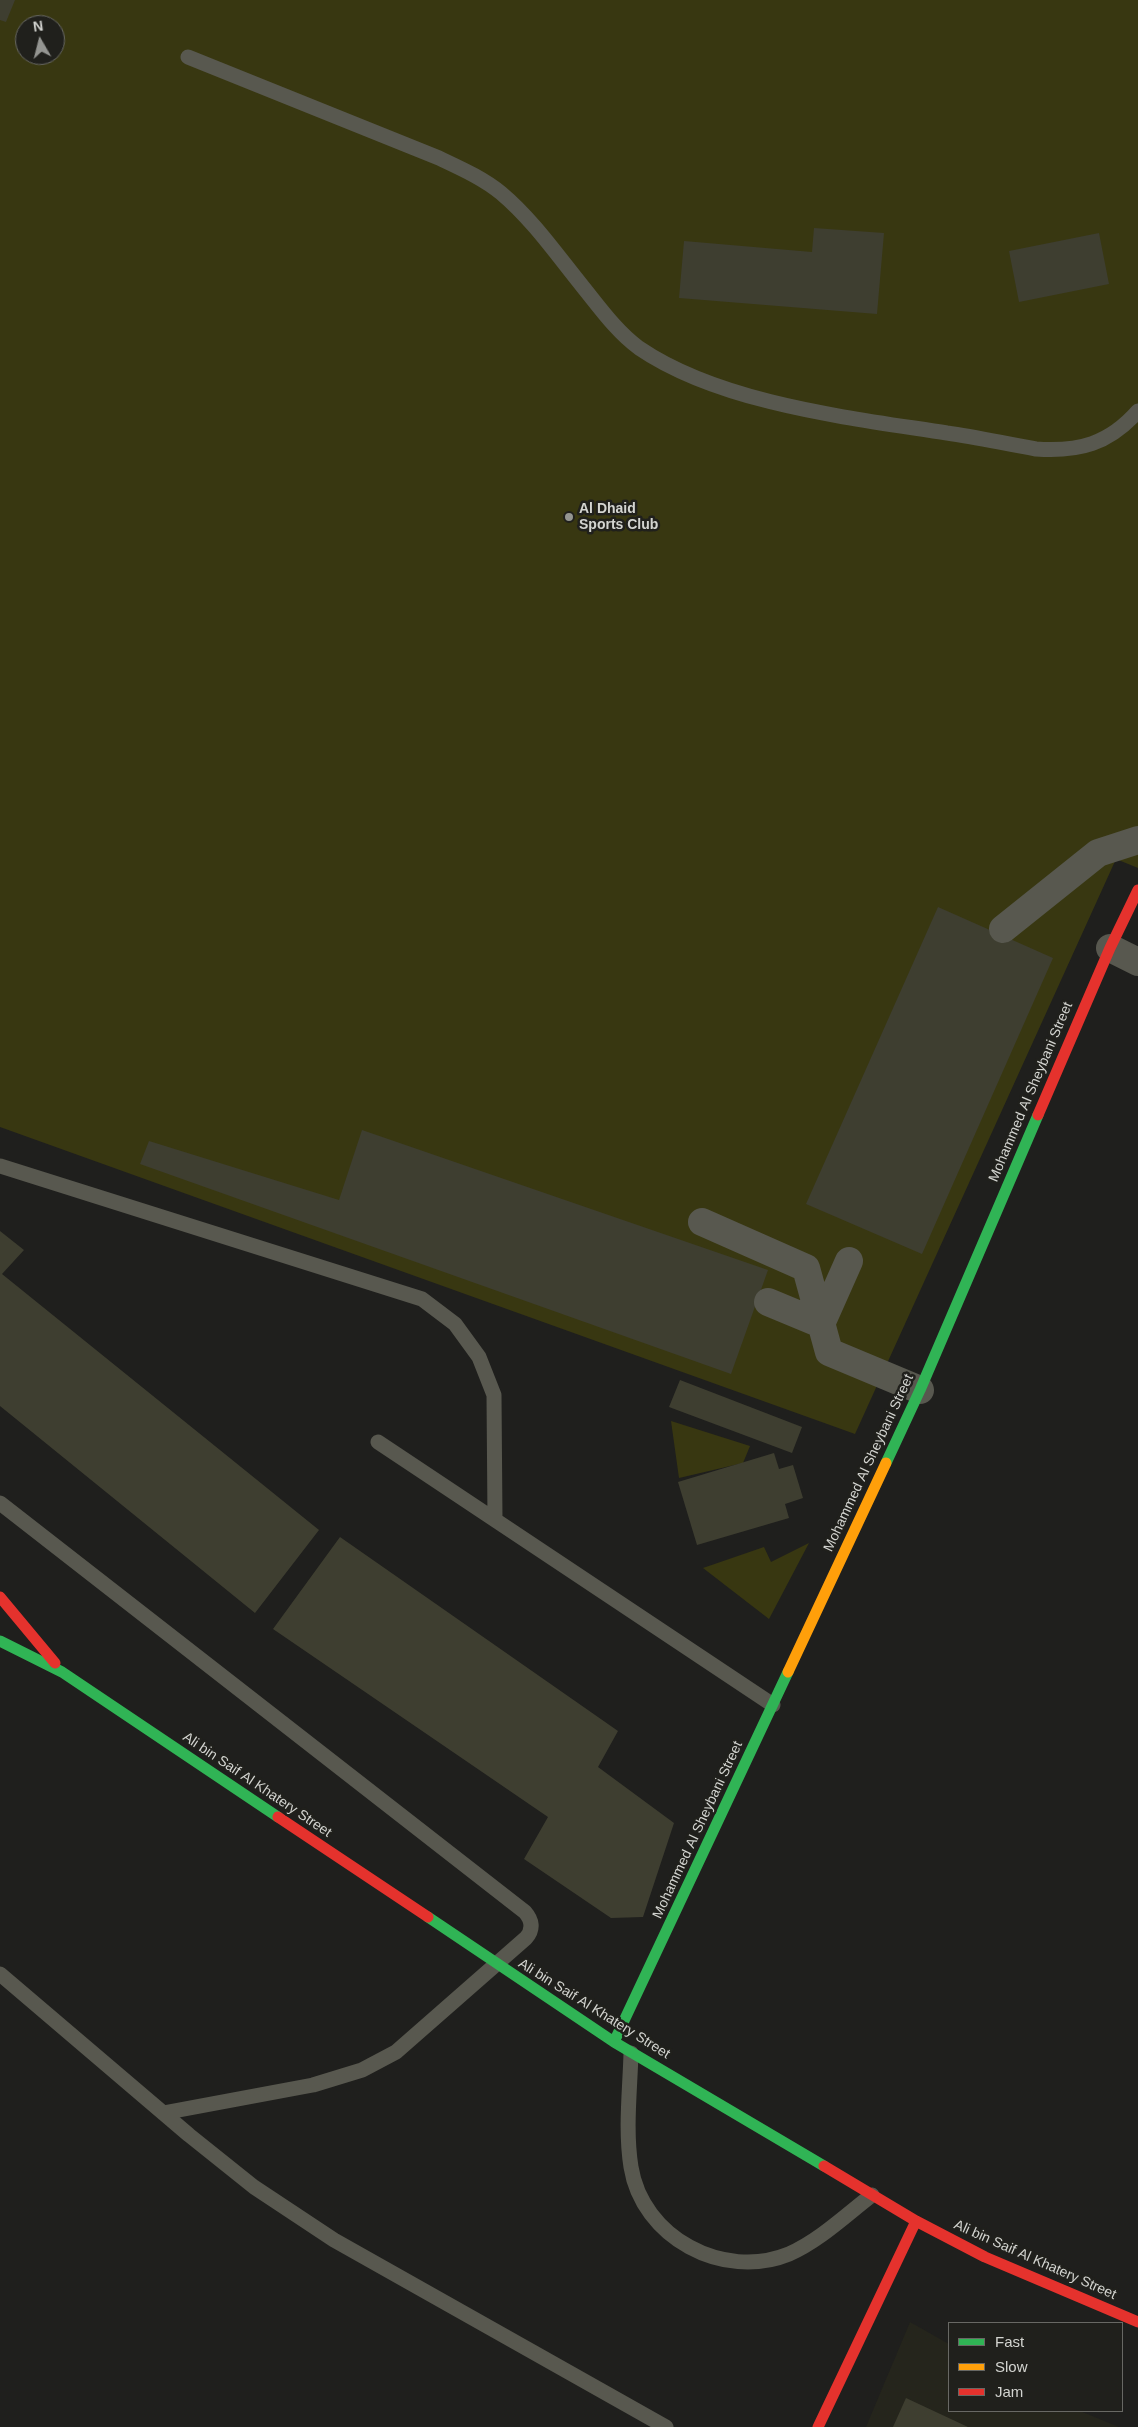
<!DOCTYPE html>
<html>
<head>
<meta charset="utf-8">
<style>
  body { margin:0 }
  #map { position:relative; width:1138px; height:2427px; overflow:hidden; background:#1f1f1d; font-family:Arial,sans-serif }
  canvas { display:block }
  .legend { position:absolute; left:948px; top:2322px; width:175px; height:90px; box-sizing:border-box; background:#20201c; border:1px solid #686864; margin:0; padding:6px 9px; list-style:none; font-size:15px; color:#d3d4d0 }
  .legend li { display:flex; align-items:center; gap:10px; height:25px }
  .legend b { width:25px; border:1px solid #686864 }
  .north { position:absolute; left:15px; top:15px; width:50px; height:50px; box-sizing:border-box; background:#20201c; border:1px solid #686864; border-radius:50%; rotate:352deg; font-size:14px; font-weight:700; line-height:20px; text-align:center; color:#d3d4d0 }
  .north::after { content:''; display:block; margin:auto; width:18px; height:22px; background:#949591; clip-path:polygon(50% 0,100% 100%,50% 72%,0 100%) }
</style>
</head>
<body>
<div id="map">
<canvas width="1138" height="2427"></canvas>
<ul class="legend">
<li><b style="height:6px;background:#30b455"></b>Fast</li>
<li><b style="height:6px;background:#ff9f0a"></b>Slow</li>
<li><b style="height:6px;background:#e5322d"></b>Jam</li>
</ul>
<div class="north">N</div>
</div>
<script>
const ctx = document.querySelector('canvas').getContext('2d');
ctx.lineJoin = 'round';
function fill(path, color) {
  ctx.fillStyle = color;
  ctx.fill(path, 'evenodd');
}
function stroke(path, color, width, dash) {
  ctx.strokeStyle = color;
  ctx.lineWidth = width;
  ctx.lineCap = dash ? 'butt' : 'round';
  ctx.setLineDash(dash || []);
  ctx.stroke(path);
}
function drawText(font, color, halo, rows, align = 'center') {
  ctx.font = font + ' Arial,sans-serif';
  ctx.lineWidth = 5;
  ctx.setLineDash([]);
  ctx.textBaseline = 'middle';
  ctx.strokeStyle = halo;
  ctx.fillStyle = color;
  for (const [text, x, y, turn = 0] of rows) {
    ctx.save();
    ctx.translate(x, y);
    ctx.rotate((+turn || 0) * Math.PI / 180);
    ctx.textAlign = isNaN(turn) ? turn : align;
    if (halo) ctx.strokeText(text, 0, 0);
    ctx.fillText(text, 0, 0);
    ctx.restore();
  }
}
fill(new Path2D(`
  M910 2322 949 2344V2411H1080L1119 2427H866Z`), '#25251c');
fill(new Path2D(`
  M0 0H1138V868L1116 859 855 1434 0 1127ZM25 25H55V55H25Z
  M671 1421 750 1446 743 1463 679 1478Z
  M809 1543 769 1619 703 1568 764 1547 771 1562Z`), '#383711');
fill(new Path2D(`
  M0 0H15L6 22 0 20Z
  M814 228 884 233 877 314 679 298 684 241 812 252Z
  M1099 233 1109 284 1019 302 1009 251Z
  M938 907 1053 958 922 1254 806 1204Z
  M362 1130 768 1270 731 1374 140 1164 149 1141 339 1200Z
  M0 1231 24 1250 2 1274 319 1530 255 1613 0 1406Z
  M680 1380 802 1427 792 1453 669 1407Z
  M774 1453 779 1469 793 1465 803 1498 785 1504 789 1518 697 1545 678 1482Z
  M340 1537 618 1731 598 1767 674 1823 643 1917 611 1918 524 1859 548 1817 273 1629Z
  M906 2398 968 2427H893Z`), '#3e3e30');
stroke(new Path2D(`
  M188 57 439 158C460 168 483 178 501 193 533 220 557 255 583 287 600 308 617 332 639 348 721 404 851 418 947 433 977 437 1006 444 1036 449 1079 452 1109 444 1138 411
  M0 1166 422 1299 455 1324 479 1357 494 1395 495 1520
  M378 1442 773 1705
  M0 1503 525 1912C532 1920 534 1929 526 1938L396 2052 362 2070 313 2085 163 2113
  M0 1974 189 2135 254 2187 334 2240 666 2427
  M631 2053C630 2090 625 2130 631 2167 642 2237 723 2281 789 2254 819 2241 846 2215 872 2195`), '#58584f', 15);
stroke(new Path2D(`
  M1003 929 1098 853 1138 840
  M1110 948 1138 962
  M702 1222 806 1268 829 1352 920 1390
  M768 1302 821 1324 849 1261`), '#58584f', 28);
stroke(new Path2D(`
  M886 1463 920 1390 1038 1115
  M0 1641 62 1672 278 1817
  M428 1917 614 2042 824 2166
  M614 2042 788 1672`), '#30b455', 11);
stroke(new Path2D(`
  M788 1672 886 1463`), '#ff9f0a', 11);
stroke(new Path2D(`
  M1038 1115 1110 948 1138 890
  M0 1597 55 1663
  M278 1817 428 1917
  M824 2166 916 2221 985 2257 1138 2322
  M818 2427 916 2221`), '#e5322d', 11);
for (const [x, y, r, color] of [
  [569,517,5,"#949591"]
]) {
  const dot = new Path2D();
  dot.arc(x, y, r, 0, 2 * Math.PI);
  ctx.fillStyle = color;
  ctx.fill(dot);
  stroke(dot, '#20201c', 2);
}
drawText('bold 14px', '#d3d4d0', '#20201c', [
  ["Al Dhaid",579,509],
  ["Sports Club",579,525]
], 'left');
drawText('14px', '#d3d4d0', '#20201c', [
  ["Mohammed Al Sheybani Street",1031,1092,-67],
  ["Mohammed Al Sheybani Street",869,1463,-65],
  ["Ali bin Saif Al Khatery Street",257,1785,34],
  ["Mohammed Al Sheybani Street",698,1830,-65],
  ["Ali bin Saif Al Khatery Street",594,2009,32],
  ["Ali bin Saif Al Khatery Street",1035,2260,24]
]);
</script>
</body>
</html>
